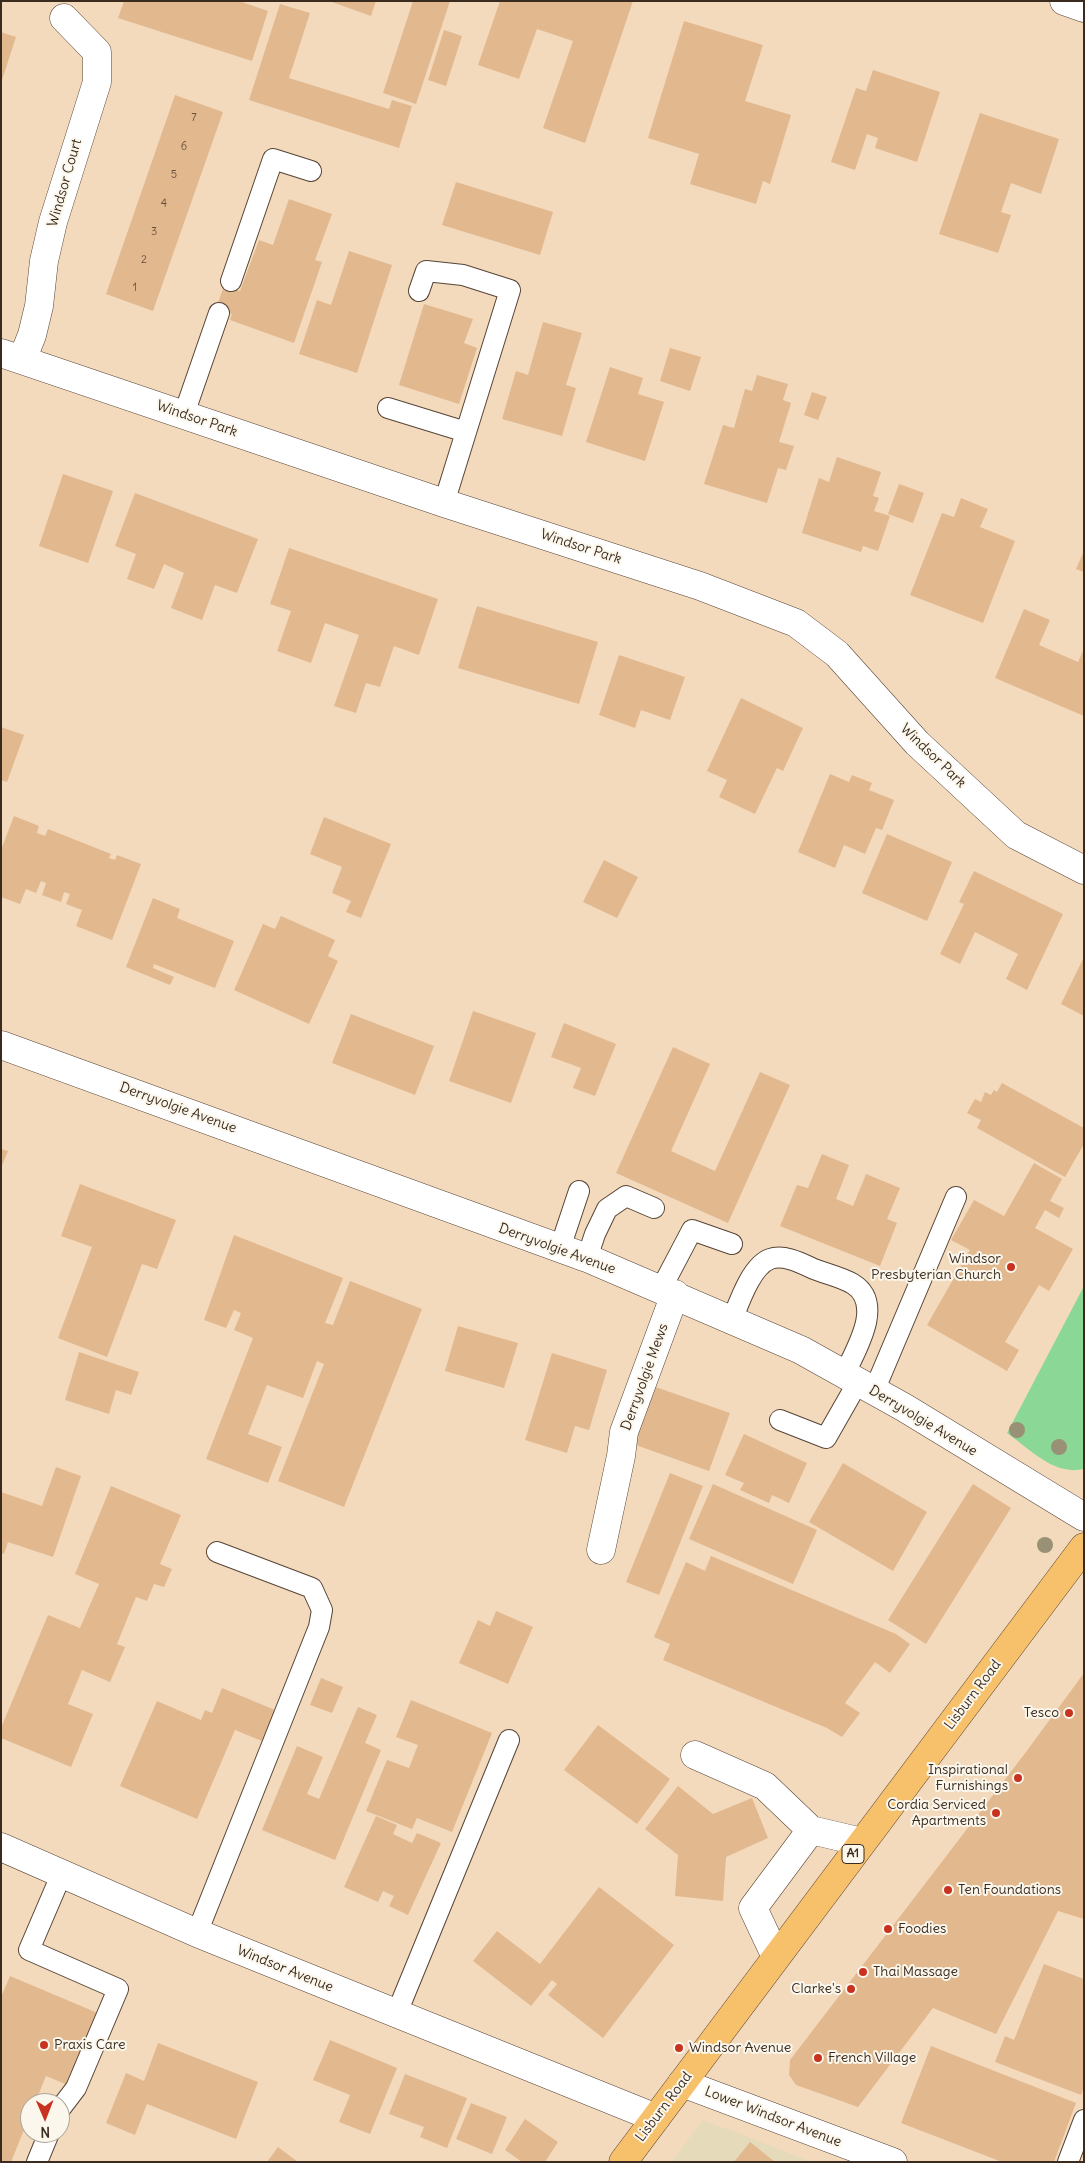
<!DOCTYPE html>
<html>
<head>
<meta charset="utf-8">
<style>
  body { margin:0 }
  #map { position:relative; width:1085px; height:2163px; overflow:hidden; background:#f3dabd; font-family:Delius,sans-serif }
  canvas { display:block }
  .frame { position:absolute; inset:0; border:2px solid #3b2a1e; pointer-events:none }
  .north { position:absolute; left:20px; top:2093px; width:50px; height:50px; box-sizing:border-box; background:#fbf7ec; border:1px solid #aea59a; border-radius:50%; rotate:179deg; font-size:14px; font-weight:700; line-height:20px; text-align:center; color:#3b2a1e }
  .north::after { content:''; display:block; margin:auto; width:18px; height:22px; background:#c8321e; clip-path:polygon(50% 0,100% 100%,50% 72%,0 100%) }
</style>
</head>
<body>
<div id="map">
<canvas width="1085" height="2163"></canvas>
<div class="frame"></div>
<div class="north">N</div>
</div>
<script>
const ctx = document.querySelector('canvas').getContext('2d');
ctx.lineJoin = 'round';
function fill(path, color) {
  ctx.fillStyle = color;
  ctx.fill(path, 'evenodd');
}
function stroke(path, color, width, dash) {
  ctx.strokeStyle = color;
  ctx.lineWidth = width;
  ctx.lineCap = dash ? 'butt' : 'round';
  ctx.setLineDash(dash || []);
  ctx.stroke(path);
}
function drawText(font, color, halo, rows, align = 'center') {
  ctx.font = font + ' Delius,sans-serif';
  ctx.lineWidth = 4;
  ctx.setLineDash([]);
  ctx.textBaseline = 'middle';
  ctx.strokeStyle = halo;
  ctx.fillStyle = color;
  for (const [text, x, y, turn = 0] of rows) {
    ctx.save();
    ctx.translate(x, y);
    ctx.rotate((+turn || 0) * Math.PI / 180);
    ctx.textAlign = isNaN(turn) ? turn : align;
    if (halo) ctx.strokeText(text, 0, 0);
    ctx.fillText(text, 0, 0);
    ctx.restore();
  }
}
fill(new Path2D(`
  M703 2120 754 2139 811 2162H671Z`), '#e5dbba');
fill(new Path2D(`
  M1084 1286V1469C1054 1476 1030 1449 1007 1433Z`), '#8bd896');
fill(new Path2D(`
  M124 1H239L268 11 252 61 118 18Z
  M329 1H376L371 16Z
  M413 1H450L416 104 383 93Z
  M500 1H633L585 143 543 128 573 41 537 29 519 79 478 65Z
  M280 4 310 13 289 78 389 109 392 100 412 106 399 148 249 100Z
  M684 21 763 45 745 101 791 115 770 184 763 181 756 204 690 184 699 154 648 138Z
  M444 30 462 36 446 86 428 80Z
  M1 32 16 37 2 80H1Z
  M873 70 940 92 917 162 875 148 878 138 867 134 855 170 831 162 856 88 866 91Z
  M175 95 223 112 153 311 106 294Z
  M980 113 1059 139 1041 194 1011 183 1001 212 1011 215 998 253 939 234Z
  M456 182 553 212 540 255 442 225Z
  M289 199 332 214 315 260 322 262 294 343 230 320 232 314 216 308 224 286 240 291 259 240 273 245Z
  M349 251 392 265 357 373 299 354 317 300 331 305Z
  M424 304 473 319 464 343 477 348 459 404 399 385Z
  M543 322 582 333 566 385 576 388 562 436 502 419 516 371 528 375Z
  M670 348 701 357 690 391 660 381Z
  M610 367 643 378 638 394 664 402 645 461 586 442Z
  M757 375 788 384 783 400 791 403 779 442 794 446 786 470 778 468 767 503 704 484 723 425 734 428 745 389 752 391Z
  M812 392 827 397 818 420 804 415Z
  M837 457 881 472 873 496 879 498 874 511 890 516 878 551 863 546 861 552 802 533 819 478 829 482Z
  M63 474 113 491 88 563 39 546Z
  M899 484 924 493 913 523 888 514Z
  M135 493 258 539 237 593 215 585 202 620 171 608 184 573 164 564 154 589 127 579 136 554 115 546Z
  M961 498 988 509 980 527 1015 541 983 623 910 595 942 513 954 517Z
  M289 548 438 599 419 655 394 646 380 687 366 683 356 713 334 706 359 635 325 623 311 663 277 651 291 611 270 604Z
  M1084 551V572L1076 569Z
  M477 606 598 642 579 704 458 668Z
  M1024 609 1050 620 1039 645 1078 662 1084 649V716L995 678Z
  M619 655 685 677 670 720 641 710 635 728 599 715Z
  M741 698 803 728 783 771 777 768 755 814 719 797 727 780 707 771Z
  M1 727 24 735 7 782 1 780Z
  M830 774 849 782 852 775 872 783 869 790 894 800 882 830 876 828 865 854 844 845 835 868 798 852Z
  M14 816 39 826 37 833 45 836 48 829 111 854 109 858 115 860 117 855 141 864 112 940 76 926 82 910 66 904 70 894 64 892 61 902 42 895 46 883 41 881 36 893 26 889 20 904 1 897V850Z
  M324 817 391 844 361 918 346 912 351 901 332 893 342 867 310 854Z
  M887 834 952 862 927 921 862 893Z
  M604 860 638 877 617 918 583 902Z
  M974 871 1063 914 1027 990 1006 979 1018 954 975 932 960 964 940 954 964 904 959 902Z
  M153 898 180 909 177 918 234 941 215 988 154 964 153 968 174 977 170 985 126 967Z
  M281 916 335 940 328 956 338 961 309 1024 234 990 263 924 275 929Z
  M1084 957V1016L1061 1004Z
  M473 1011 536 1033 511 1103 449 1081Z
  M351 1014 434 1046 415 1095 332 1063Z
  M564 1023 616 1044 595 1096 573 1088 581 1068 551 1057Z
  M673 1047 710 1064 671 1151 715 1171 760 1072 790 1085 728 1223 616 1173Z
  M1002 1083 1084 1128V1144L1065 1177 977 1128 981 1120 967 1113 975 1099 981 1102 985 1092 991 1095 994 1090 997 1092Z
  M1 1149 8 1151 1 1168Z
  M822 1154 849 1165 836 1199 853 1206 866 1174 900 1188 887 1219 897 1223 880 1266 780 1226 797 1185 808 1188Z
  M1034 1163 1062 1179 1050 1201 1064 1208 1059 1218 1045 1210 1035 1228 1073 1249 1049 1291 1039 1285 1005 1342 1019 1350 1007 1371 927 1325 970 1250 951 1240 974 1200 1004 1216Z
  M80 1184 176 1220 157 1269 142 1264 107 1357 58 1338 92 1247 61 1236Z
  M234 1235 343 1278 325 1323 333 1325 350 1281 422 1309 344 1507 278 1481 324 1364 317 1361 303 1398 267 1385 248 1434 282 1447 268 1483 206 1459 253 1338 234 1330 241 1313 234 1310 226 1328 204 1320Z
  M458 1326 518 1343 504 1388 445 1371Z
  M79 1352 139 1372 131 1395 116 1390 109 1414 65 1400Z
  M552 1353 607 1370 589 1430 575 1426 567 1453 525 1440Z
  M650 1385 730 1413 709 1471 630 1443Z
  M744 1434 807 1463 789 1503 772 1495 769 1503 740 1490 744 1483 725 1475Z
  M843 1463 927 1512 893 1571 809 1522Z
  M56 1467 81 1476 53 1557 8 1542 4 1554 1 1553V1492L42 1506Z
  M670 1473 703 1486 659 1595 626 1582Z
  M713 1484 817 1530 793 1584 689 1539Z
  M973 1484 1011 1508 926 1644 888 1620Z
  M111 1486 181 1515 160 1564 172 1569 164 1587 154 1584 147 1601 136 1597 117 1644 125 1647 110 1682 82 1670 68 1704 93 1714 71 1767 1 1738V1728L48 1615 80 1628 99 1584 75 1574Z
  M711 1556 896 1634 910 1644 890 1673 875 1662 845 1703 860 1713 842 1737 827 1728 663 1660 670 1644 654 1637 686 1562 705 1571Z
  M496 1611 533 1627 508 1684 459 1663 478 1620 490 1626Z
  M1084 1673V1919L1058 1911 996 2034 933 2008 858 2107 796 2085 789 2075 790 2060 1026 1752Z
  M321 1678 343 1687 332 1713 310 1705Z
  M222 1688 275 1710 262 1741 235 1730 197 1819 120 1786 157 1701 201 1720 205 1710 212 1713Z
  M411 1700 492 1733 452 1832 417 1818 412 1829 366 1811 387 1760 409 1768 418 1745 396 1737Z
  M358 1707 377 1715 365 1743 381 1750 335 1860 262 1830 297 1746 323 1757 307 1794 319 1799Z
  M598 1725 670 1779 637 1824 564 1770Z
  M678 1786 713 1814 752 1798 768 1838 726 1857 723 1901 675 1896 678 1855 645 1829Z
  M376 1816 397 1825 393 1834 412 1843 417 1833 441 1843 408 1915 389 1906 394 1896 383 1891 378 1902 344 1887Z
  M599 1887 674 1945 603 2038 548 1995 557 1984 552 1980 531 2006 473 1961 497 1931 540 1964Z
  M1044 1964 1084 1979V2087L1081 2095 995 2062 1005 2036 1014 2040Z
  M10 1976 100 2014 70 2086 46 2076 35 2103H30V2115L11 2162H1V1997Z
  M330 2040 397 2068 370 2134 339 2122 350 2095 313 2080Z
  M158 2043 258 2082 236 2139 147 2104 135 2135 106 2123 126 2073 144 2081Z
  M931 2046 1076 2103 1054 2162H1002L901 2123Z
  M405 2074 467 2098 447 2148 420 2137 424 2127 389 2114Z
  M471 2103 507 2117 492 2154 456 2139Z
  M525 2119 558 2142 545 2162H522L505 2150Z
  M750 2142 775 2162H734Z
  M278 2147 298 2162H267Z`), '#e2b88f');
const lane = new Path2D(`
  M231 281 273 159 311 171
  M419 291 426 271 463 275 510 290 444 503
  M388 408 466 432
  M184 414 219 313
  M560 1248 579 1191
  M587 1258 595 1234 607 1209 626 1196 654 1208
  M661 1289 692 1230 732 1244
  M732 1320C739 1303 751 1266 770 1259 784 1254 801 1263 814 1269 826 1274 841 1277 853 1284 885 1304 855 1351 844 1375
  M874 1391 956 1197
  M780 1420 826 1438 858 1382
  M197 1933 319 1627 322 1610 312 1588 217 1552
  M396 2015 509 1740
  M60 2109 76 2088 118 1989 29 1950 62 1873
  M37 2162 49 2133
  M1068 2162 1084 2120`);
const street = new Path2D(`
  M1064 1 1084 8
  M1 353 444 503 700 586 796 623 837 654 917 743 1016 835 1084 870
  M22 360 32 335 39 306 44 261 53 222 97 82V52L64 18
  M1 1045 587 1258 801 1350 905 1408 1084 1517
  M601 1550 621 1456 624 1432 675 1294
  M695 1755 765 1786 811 1830
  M1 1847 197 1933 656 2118
  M776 1957 753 1908 811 1830 862 1842
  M682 2083 893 2162`);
const primary = new Path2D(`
  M623 2162 1084 1547`);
stroke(lane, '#574436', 22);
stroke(street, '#574436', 29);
stroke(primary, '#574436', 29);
stroke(lane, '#fff', 20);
stroke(street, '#fff', 28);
stroke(primary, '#f7c06b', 28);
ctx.fillStyle = '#999176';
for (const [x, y] of [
  [1017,1430],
  [1059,1447],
  [1045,1545]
]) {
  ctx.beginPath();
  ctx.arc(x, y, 8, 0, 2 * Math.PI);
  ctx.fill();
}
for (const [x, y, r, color] of [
  [1011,1267,5,"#c8321e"],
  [1069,1713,5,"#c8321e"],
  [1018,1778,5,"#c8321e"],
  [996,1813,5,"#c8321e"],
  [948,1890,5,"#c8321e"],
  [888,1929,5,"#c8321e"],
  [863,1972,5,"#c8321e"],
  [851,1989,5,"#c8321e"],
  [44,2045,5,"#c8321e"],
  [679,2048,5,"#c8321e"],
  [818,2058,5,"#c8321e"]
]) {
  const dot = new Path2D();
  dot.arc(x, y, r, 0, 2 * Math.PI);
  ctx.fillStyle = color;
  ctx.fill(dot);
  stroke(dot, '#fbf7ec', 2);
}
drawText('11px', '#654e3a', null, [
  ["7",194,118],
  ["6",184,147],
  ["5",174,175],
  ["4",164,204],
  ["3",154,232],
  ["2",144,260],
  ["1",135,288]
]);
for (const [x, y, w] of [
  [853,1854,22]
]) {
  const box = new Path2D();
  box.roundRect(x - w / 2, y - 9.5, w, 19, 4);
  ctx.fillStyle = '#fbf7ec';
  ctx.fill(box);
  stroke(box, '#3b2a1e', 1);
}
drawText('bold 12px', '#3b2a1e', null, [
  ["A1",853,1854]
]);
drawText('14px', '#3b2a1e', '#fbf7ec', [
  ["Windsor Court",65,183,-74],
  ["Windsor Park",197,419,19],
  ["Windsor Park",581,547,18],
  ["Windsor Park",933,756,44],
  ["Derryvolgie Avenue",178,1108,20],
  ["Derryvolgie Avenue",557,1249,20],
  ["Derryvolgie Mews",645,1377,-70],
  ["Derryvolgie Avenue",923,1421,31],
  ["Lisburn Road",973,1695,-53],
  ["Windsor Avenue",285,1969,22],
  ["Lisburn Road",664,2107,-53],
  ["Lower Windsor Avenue",773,2117,21]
]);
drawText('14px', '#3b2a1e', '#fbf7ec', [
  ["Windsor",1001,1259,"right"],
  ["Presbyterian Church",1001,1275,"right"],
  ["Tesco",1059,1713,"right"],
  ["Inspirational",1008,1770,"right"],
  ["Furnishings",1008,1786,"right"],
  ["Cordia Serviced",986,1805,"right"],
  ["Apartments",986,1821,"right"],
  ["Ten Foundations",958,1890],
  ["Foodies",898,1929],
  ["Thai Massage",873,1972],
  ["Clarke's",841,1989,"right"],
  ["Praxis Care",54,2045],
  ["Windsor Avenue",689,2048],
  ["French Village",828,2058]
], 'left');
</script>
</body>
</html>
